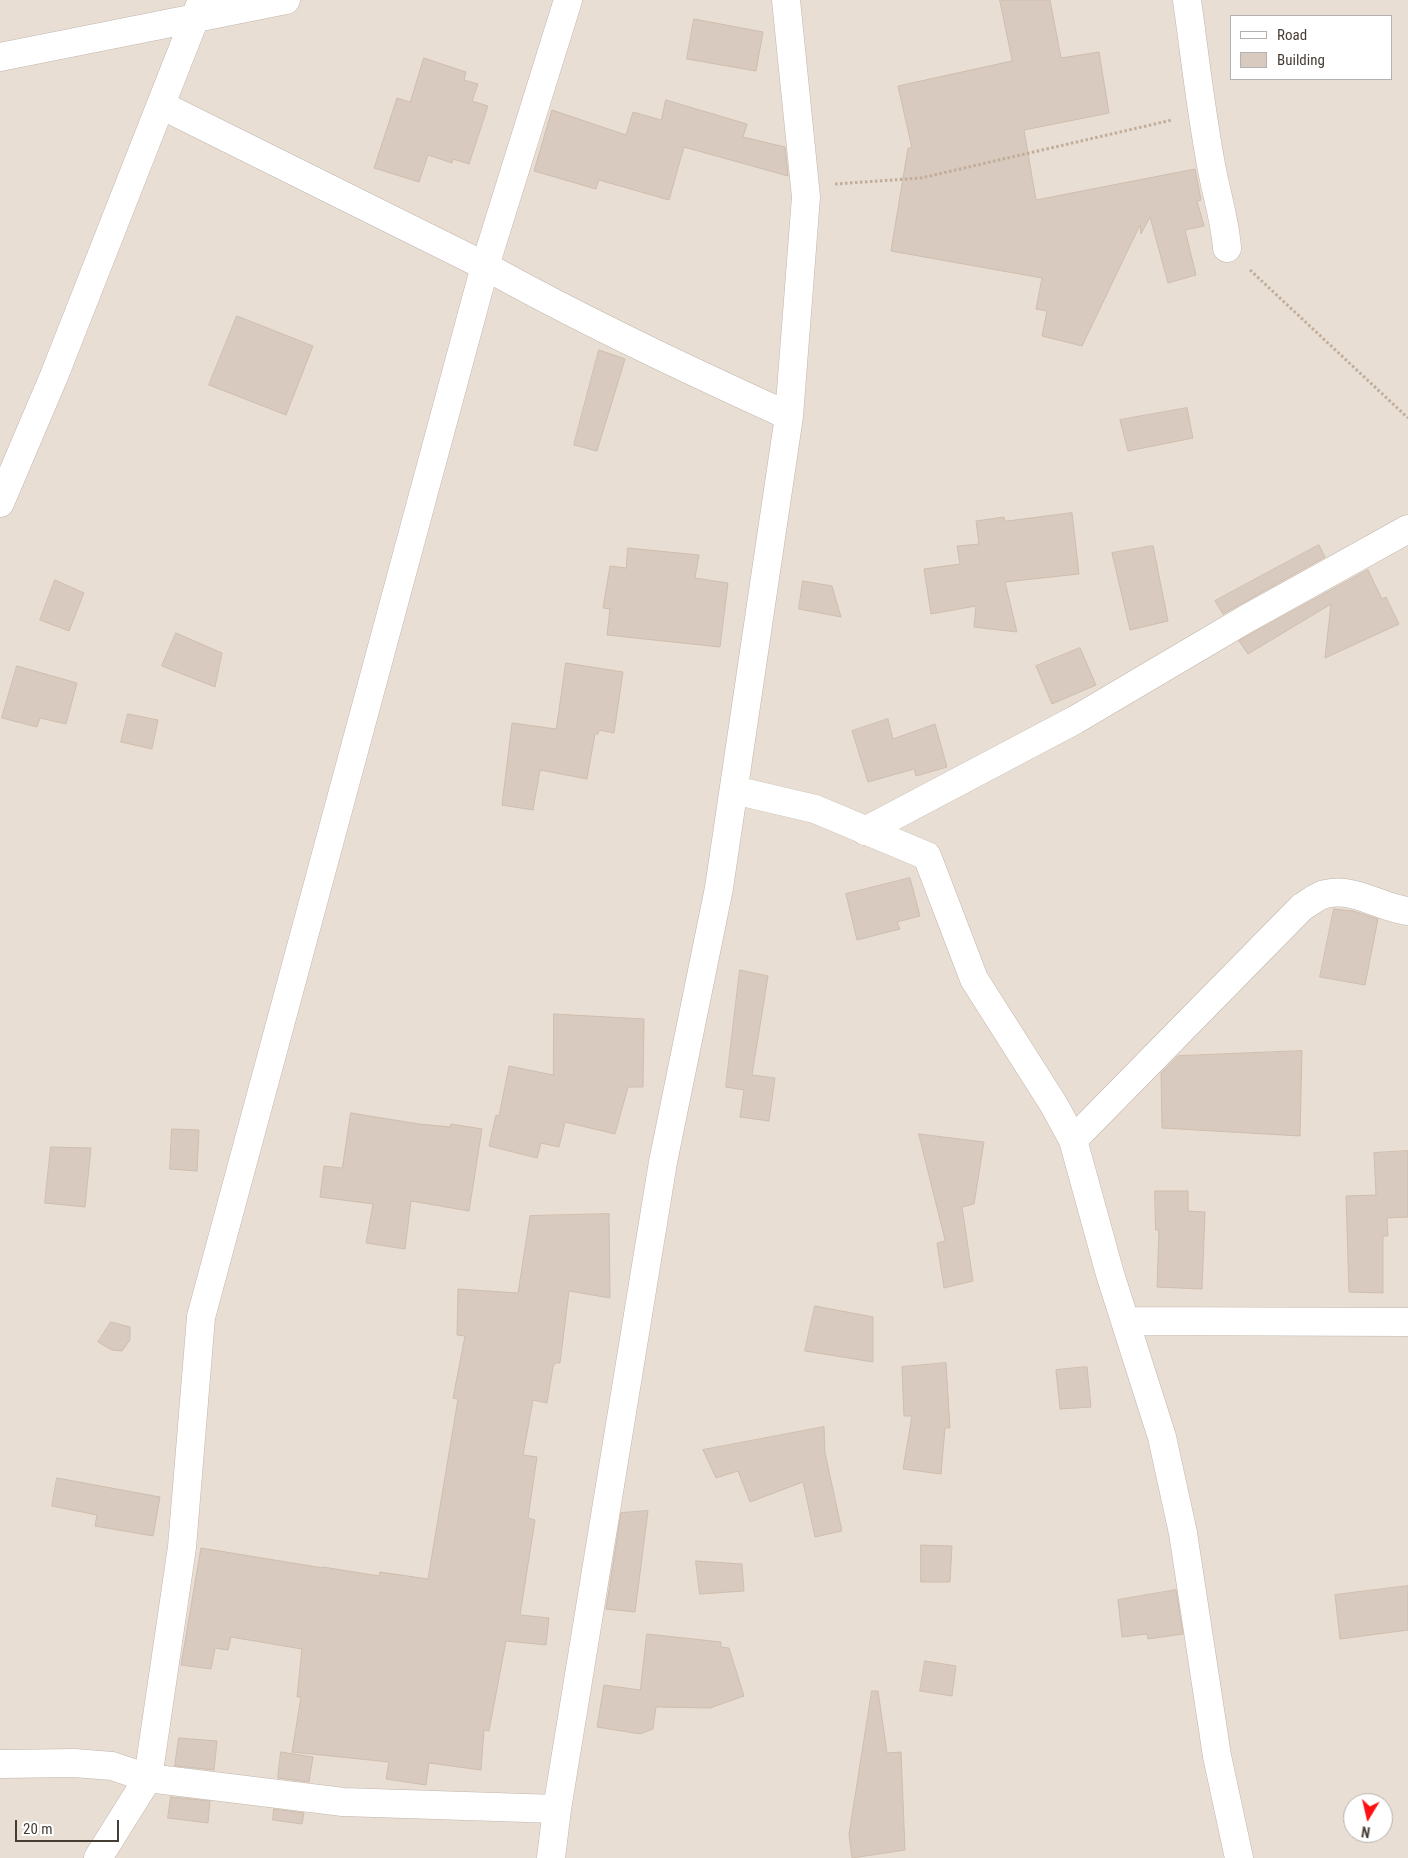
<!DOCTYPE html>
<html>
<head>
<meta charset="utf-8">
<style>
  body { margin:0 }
  #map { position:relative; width:1408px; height:1858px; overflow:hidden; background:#f3ede6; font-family:"Roboto Condensed",sans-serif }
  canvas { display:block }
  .legend { position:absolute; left:1230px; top:15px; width:162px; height:65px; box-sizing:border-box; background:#fff; border:1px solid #b5b1ae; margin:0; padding:6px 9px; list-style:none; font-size:15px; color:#463d35 }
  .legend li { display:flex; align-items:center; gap:10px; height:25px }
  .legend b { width:25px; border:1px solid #b5b1ae }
  .north { position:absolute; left:1343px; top:1793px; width:50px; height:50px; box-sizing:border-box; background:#fff; border:1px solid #b5b1ae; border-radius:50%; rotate:189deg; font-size:14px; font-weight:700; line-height:20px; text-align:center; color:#463d35 }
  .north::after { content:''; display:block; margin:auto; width:18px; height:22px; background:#ff1113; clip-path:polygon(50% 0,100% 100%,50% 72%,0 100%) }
  .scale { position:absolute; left:15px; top:1820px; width:104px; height:22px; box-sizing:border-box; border:2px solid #463d35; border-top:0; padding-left:6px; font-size:15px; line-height:18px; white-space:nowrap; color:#463d35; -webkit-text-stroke:4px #fff; paint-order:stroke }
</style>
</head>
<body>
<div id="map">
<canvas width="1408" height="1858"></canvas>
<ul class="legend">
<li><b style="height:6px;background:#fff"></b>Road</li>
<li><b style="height:14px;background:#d8cabe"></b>Building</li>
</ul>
<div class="north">N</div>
<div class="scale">20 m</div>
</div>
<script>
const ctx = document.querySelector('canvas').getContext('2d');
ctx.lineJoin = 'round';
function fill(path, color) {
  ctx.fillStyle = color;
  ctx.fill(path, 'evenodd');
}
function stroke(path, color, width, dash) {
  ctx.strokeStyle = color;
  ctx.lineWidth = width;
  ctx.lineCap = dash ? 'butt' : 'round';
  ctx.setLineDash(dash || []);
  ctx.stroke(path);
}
fill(new Path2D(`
  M0 0H1408V1858H0ZM1232 16H1392V79H1232ZM1353 1803H1383V1833H1353Z`), '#e8ded4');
const building = new Path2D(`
  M1000 0H1050L1061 58 1099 52 1109 113 1024 130 1036 200 1195 169 1201 200 1197 201 1204 226 1185 230 1196 275 1168 283 1150 217 1141 234 1140 225 1082 346 1042 336 1047 311 1036 309 1042 278 891 251 908 148H912L898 86 1012 61Z
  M694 19 763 32 756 71 687 59Z
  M424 58 466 72 464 80 478 84 472 101 488 106 469 164 453 159 452 163 428 155 419 182 374 168 397 98 410 102Z
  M666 100 747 124 743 137 785 147 788 176 684 147 669 200 599 180 596 189 534 171 552 110 626 135 633 112 661 120Z
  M237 316 313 346 286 415 209 385Z
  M599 350 625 359 597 451 574 445Z
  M1187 408 1193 438 1128 451 1120 420Z
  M1072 513 1079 574 1005 582 1017 632 974 627 976 606 931 614 924 569 960 564 957 546 979 544 976 521 1004 517 1005 521Z
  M1319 545 1325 557 1223 614 1215 601Z
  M1153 546 1168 621 1130 630 1112 553Z
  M628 548 699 555 695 578 728 583 720 647 607 635 610 609 603 608 610 566 626 568Z
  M1368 570 1382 599 1386 597 1399 624 1325 658 1331 604 1248 654 1239 641Z
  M55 580 84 593 69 631 40 620Z
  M803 581 832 586 841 617 799 609Z
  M176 633 222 653 215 687 162 666Z
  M1080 648 1096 685 1052 704 1036 666Z
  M566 663 623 672 614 733 599 730 598 734H595L587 779 540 770 533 810 502 805 512 723 556 729Z
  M17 666 77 683 66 724 40 718 37 727 2 718Z
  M128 714 158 720 152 749 121 742Z
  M888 719 893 739 935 724 947 767 916 776 914 769 868 782 852 731Z
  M910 878 920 916 897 922 900 929 857 940 846 894Z
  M1334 909 1353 911 1378 919 1365 985 1320 977Z
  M740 970 768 976 752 1075 775 1078 769 1121 740 1117 744 1090 726 1087Z
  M554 1014 644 1019 643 1087H628L615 1134 565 1122 559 1147 541 1143 537 1158 489 1146 496 1115 499 1116 509 1066 553 1075Z
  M1302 1051 1300 1136 1162 1128 1161 1073 1178 1056Z
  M351 1113 419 1124 450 1127 451 1124 482 1129 469 1211 411 1201 405 1249 366 1243 373 1204 320 1197 324 1166 342 1168Z
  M172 1129 199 1130 197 1171 170 1169Z
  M919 1134 984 1142 974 1204 962 1207 973 1281 944 1288 937 1243 945 1241Z
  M51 1147 91 1148 85 1207 45 1203Z
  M1408 1151V1217L1387 1218 1388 1236H1383V1293L1349 1292 1346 1196 1376 1195 1374 1153Z
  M1155 1191H1188V1211L1205 1212 1202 1289 1157 1287 1159 1230H1156Z
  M609 1214 610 1298 569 1291 560 1363H555L553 1367 547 1403 533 1400 523 1455 537 1457 528 1518 535 1520 520 1615 549 1618 546 1645 506 1641 489 1731 484 1730 481 1770 429 1763 426 1785 386 1779 389 1762 292 1752 301 1697H297L302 1649 231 1637 228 1650 215 1648 211 1669 181 1665 201 1548 323 1568V1567L379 1576 380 1572 428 1579 458 1399 453 1398 465 1336 457 1335 458 1289 518 1293 530 1216Z
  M815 1306 873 1317V1362L805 1351Z
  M111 1322 130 1327V1340L122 1351 112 1350 98 1342Z
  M946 1363 950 1428H945L941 1474 903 1469 912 1416H904L902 1367Z
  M1087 1367 1091 1407 1060 1409 1056 1370Z
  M824 1427 825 1453 842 1531 815 1537 803 1482 750 1502 738 1471 716 1478 703 1450Z
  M57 1478 160 1497 153 1536 95 1526 97 1515 52 1506Z
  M648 1511 635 1612 606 1609 621 1513Z
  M921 1545 952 1546 950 1582H921Z
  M696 1561 742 1564 744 1591 700 1594Z
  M1408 1586V1630L1340 1639 1335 1595Z
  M1176 1590 1183 1634 1148 1639 1147 1634 1122 1637 1118 1600Z
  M647 1634 721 1642V1647L729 1648 744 1696 710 1708 656 1707 653 1729 640 1734 597 1727 604 1685 640 1690Z
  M925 1661 956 1666 952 1696 920 1691Z
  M872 1691H878L887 1753 901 1752 905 1850 852 1858 849 1835Z
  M179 1738 217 1741 214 1770 175 1766Z
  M281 1752 313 1757 309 1782 278 1778Z
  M171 1797 210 1801 208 1823 168 1818Z
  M274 1809 304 1813 302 1824 273 1820Z`);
fill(building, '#d8cabe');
stroke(building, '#d0beae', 1);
const street = new Path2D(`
  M1187 0C1195 57 1201 113 1212 170 1217 196 1225 221 1227 248
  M0 57 286 0
  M161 105 485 266 568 0
  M0 503 54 376 202 0
  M734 790 815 809 927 856 974 979 1054 1105 1073 1140 1110 1274 1162 1437 1183 1533 1217 1756 1239 1858
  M865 831 1075 720 1246 619 1408 529
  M1073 1140 1302 907C1309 903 1318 895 1326 894 1355 887 1380 908 1408 911
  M1125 1321 1408 1322
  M0 1764 74 1763 112 1766 148 1778 343 1802 557 1809
  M98 1858 148 1778 182 1547 201 1317 485 266C584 321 686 369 789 416
  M551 1858 557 1809 663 1162 719 888 789 416 806 197 786 0`);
stroke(street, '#c2b6ab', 29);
stroke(new Path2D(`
  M835 184 921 178 1172 120
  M1250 270 1408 418`), '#c1ad99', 3, [2.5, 2.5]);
stroke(street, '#fff', 28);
</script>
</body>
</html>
